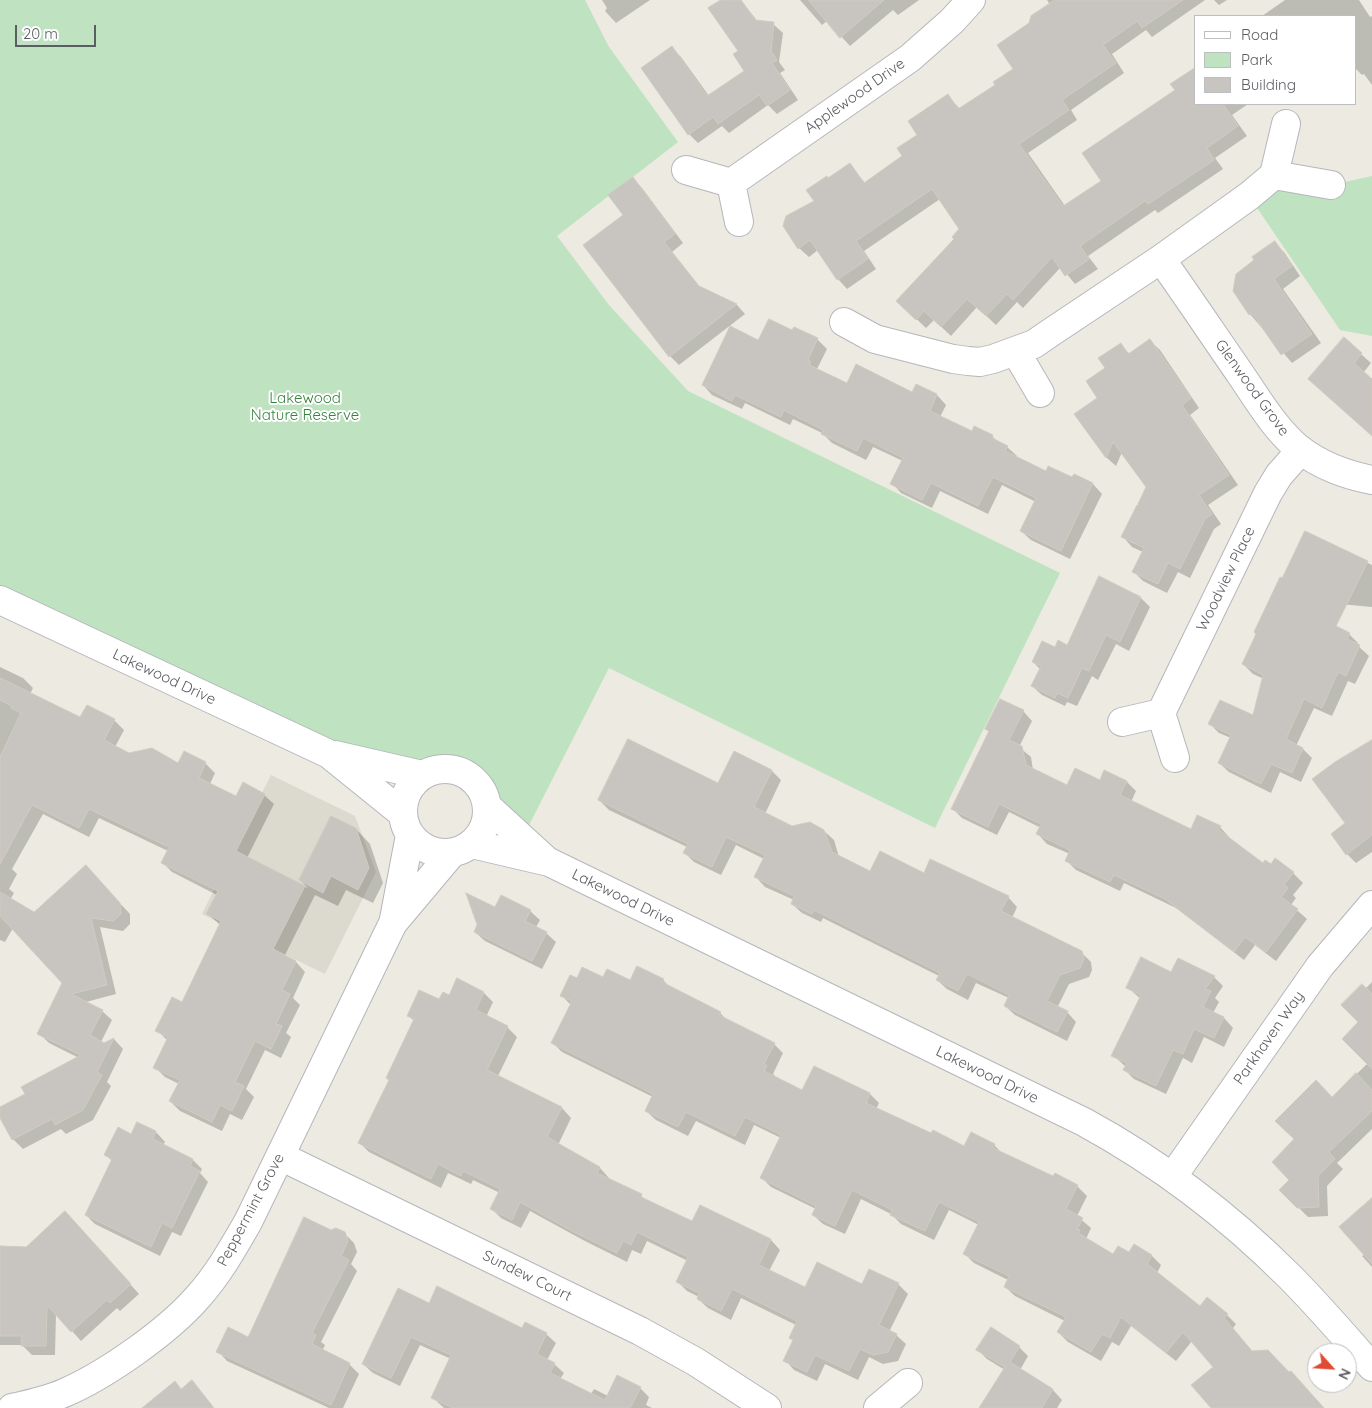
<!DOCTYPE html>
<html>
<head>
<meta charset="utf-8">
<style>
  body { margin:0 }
  #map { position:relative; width:1372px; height:1408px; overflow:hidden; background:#eceae1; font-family:Quicksand,sans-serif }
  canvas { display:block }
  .legend { position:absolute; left:1194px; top:15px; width:162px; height:90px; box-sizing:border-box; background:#fff; border:1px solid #bdbec0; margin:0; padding:6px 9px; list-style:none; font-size:15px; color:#5a5d62 }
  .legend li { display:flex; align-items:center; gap:10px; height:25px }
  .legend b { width:25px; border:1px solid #bdbec0 }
  .north { position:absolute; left:1307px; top:1343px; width:50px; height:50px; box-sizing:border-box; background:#fff; border:1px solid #bdbec0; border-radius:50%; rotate:116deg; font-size:14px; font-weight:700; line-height:20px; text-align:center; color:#5a5d62 }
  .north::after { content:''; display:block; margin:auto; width:18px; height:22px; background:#e04b33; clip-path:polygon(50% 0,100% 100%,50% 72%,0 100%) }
  .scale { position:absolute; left:15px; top:25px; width:81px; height:22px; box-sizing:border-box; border:2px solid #5a5d62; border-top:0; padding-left:6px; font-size:15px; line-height:18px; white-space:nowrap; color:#5a5d62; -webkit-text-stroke:4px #fff; paint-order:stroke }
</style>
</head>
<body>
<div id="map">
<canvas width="1372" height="1408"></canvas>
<ul class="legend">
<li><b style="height:6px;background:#fff"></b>Road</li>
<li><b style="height:14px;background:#bfe3c1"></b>Park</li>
<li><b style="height:14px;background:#c8c4bf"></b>Building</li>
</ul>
<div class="north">N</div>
<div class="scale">20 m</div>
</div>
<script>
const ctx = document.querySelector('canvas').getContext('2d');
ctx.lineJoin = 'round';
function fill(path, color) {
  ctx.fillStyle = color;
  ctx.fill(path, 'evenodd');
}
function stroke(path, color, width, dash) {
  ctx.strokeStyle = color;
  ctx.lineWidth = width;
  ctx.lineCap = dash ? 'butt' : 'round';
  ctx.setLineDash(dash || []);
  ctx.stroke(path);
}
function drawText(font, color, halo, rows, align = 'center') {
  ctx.font = font + ' Quicksand,sans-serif';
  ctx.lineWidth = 4;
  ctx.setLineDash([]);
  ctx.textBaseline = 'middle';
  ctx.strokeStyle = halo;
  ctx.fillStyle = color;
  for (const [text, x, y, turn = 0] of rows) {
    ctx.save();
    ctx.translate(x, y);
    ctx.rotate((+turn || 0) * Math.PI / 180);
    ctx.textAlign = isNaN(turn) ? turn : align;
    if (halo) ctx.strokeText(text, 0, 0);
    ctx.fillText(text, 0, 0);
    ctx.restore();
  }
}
fill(new Path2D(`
  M271 775 355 816 376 872 325 974 202 914Z`), '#dcd9cf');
fill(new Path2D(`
  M0 0H585L609 47 678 142 557 236 609 305 688 391 1060 573 935 828 609 668 523 837C514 830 496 818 490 809 487 804 486 797 483 791 467 767 447 765 422 775L329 754 0 600Z
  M1372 176V336L1340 330 1249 196 1259 188 1331 185Z`), '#bfe3c1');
fill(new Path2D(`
  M602 0H650L616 23 605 11 607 8Z
  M723 0H741L758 22 773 24 783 33 779 62 785 70 780 73 798 100 777 114 768 105 729 133 722 126 698 143 689 134 672 48 681 57 709 96 746 71Z
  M800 0H919L898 15 893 10 850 46 827 21 822 25Z
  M1047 0H1205L1152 37 1146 30 1112 54 1124 73 1071 110 1077 120 1028 153 1065 206 1103 181 1196 104H1248L1232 115 1247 136 1215 158 1223 169 1158 213 1155 210 1088 256 1098 269 1075 284 1061 267 1023 308 1017 302 996 325 977 307 951 336 934 320 926 328 907 310 961 230 940 199 864 251 876 269 847 289 838 279 818 250 809 257 799 248 815 202 828 179 849 164 866 184 904 157 948 96 960 109 997 85 1015 69 1030 24 1050 5Z
  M1214 0H1227L1219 5Z
  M1285 0H1359L1370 17 1372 16V85L1364 74 1362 75 1356 69V16H1262Z
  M633 179 642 188 683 243 672 252 701 289 737 305 745 314 679 365 670 356 585 245 624 215Z
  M1275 243 1284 252 1300 276 1283 289 1321 343 1292 363 1250 314Z
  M795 328 817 339 827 349 817 369 847 385 913 394 917 386 937 395 946 405 940 417 972 433 992 436 998 442 1007 447 1017 456 1016 458 1046 473 1073 479 1075 476 1093 484 1102 494 1070 559 1031 540 1021 531 1036 502 1002 485 988 514 940 491 932 508 901 493 892 483 903 461 873 447 866 460 832 443 822 433 793 419 790 425 745 403 742 409 712 395 703 385 759 342 793 332Z
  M1344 339 1371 363 1363 373 1372 381V434Z
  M1150 341 1160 350 1199 408 1190 415 1238 485 1208 505 1221 524 1214 529 1190 578 1178 572 1167 593 1143 581 1134 572 1143 552 1132 547 1123 537 1143 509 1147 487 1122 452 1116 466 1107 458 1076 414 1099 398 1106 368 1120 345 1130 354Z
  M1306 532 1372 565V607L1287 599Z
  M1141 598 1150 607 1129 651 1116 644 1098 680 1092 676 1077 706 1067 702 1065 706 1042 695 1032 686 1040 669 1033 662 1056 649 1067 646Z
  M1349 634 1358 643 1357 645 1369 656 1355 684 1348 681 1332 716 1314 708 1296 746 1303 749 1312 758 1301 782 1280 772 1271 793 1229 772 1219 763 1231 738 1219 733 1210 724 1254 717 1264 679 1253 674 1243 664Z
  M0 667 23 678 33 688 30 694 81 719 114 720 124 730 115 747 129 755 179 764 205 763 215 773 210 784 236 797 264 795 274 804 247 858 308 888 300 880 356 829 370 844 383 883 373 903 346 890 338 906 315 895 285 955 296 962 305 972 293 998 300 1005 286 1033 291 1037 281 1058 265 1050 246 1089 254 1097 242 1120 230 1114 222 1131 180 1111 170 1101 179 1084 165 1077 155 1067 168 1041 157 1030 182 1003 220 925 208 914 217 895 172 872 163 863 168 851 99 818 89 837 43 814 12 869 17 874 9 889 14 893 10 900 35 914 95 877 130 914V924L123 931 100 927 116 994 86 1002 102 1011 112 1020 101 1042 104 1044 114 1039 123 1049 107 1082 111 1086 93 1120 66 1134 61 1129 23 1149 13 1139 0 1115V1108L27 1094 79 1058 49 1043 39 1033 64 983 13 928 5 942 0 940Z
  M1023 711 1032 721 1019 747 1031 757 1033 770 1067 786 1100 781 1105 772 1127 782 1136 791 1131 802 1191 830 1220 827 1229 837V839L1263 865 1271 866 1276 860 1293 873 1303 883 1293 895 1296 898 1291 905 1307 919 1276 961 1255 945 1244 960 1176 908 1124 883 1120 891 1076 870 1067 861 1070 854 1047 844 1038 834 1041 828 1009 812 997 835 962 818 953 809 990 732 987 729Z
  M1372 741V852L1356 863 1347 854V823Z
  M772 771 781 780 765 814 792 827 824 831 834 840 839 857 871 873 924 874 1008 897 1017 907 1012 918 1081 952 1091 962 1092 970 1089 977 1069 984 1057 1008 1067 1012 1076 1022 1067 1041 1015 1015 1005 1006 1009 998 976 983 968 1000 947 989 937 980 939 976 823 918 821 922 802 913 792 904 794 900 765 887 756 877 764 859 736 845 721 875 694 862 685 853 687 847 609 810 599 800 718 785Z
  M495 909 530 911 540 920 536 927 546 933 556 942 542 969 485 941 475 932 478 925Z
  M1178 959 1214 977 1223 986 1215 998 1219 1002 1213 1013 1224 1018 1233 1028 1224 1047 1204 1037 1192 1063 1183 1058 1166 1094 1134 1079 1125 1070 1126 1067 1113 1055 1141 999 1127 987 1171 973Z
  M604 979 630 982 663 980 670 987 720 1013 728 1021 774 1044 783 1053 773 1074 775 1076 774 1078 803 1092 815 1067 870 1094 879 1103 876 1109 932 1135 964 1148 994 1145 1003 1154 1054 1178 1055 1175 1077 1186 1087 1196 1077 1216 1091 1228 1086 1239 1114 1256 1129 1254 1134 1246 1152 1256 1161 1265 1157 1273 1201 1307 1227 1315 1236 1324 1233 1328 1253 1352 1323 1408H1213L1214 1367 1192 1341 1176 1361 1131 1326 1119 1346 1112 1342 1101 1361 1068 1342 1058 1332 1065 1321 1015 1296 1005 1287 1008 1280 974 1263 965 1254 979 1225 949 1210 934 1240 901 1224 891 1214 861 1199 845 1234 823 1224 813 1215 816 1209 771 1187 762 1178 781 1138 754 1125 745 1145 696 1121 688 1136 656 1120 646 1111 653 1097 562 1052 553 1043 571 1005 562 996 577 980Z
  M457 980 484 993 493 1002 486 1017 507 1027 517 1037 498 1076 562 1108 571 1118 558 1145 600 1168 609 1178 608 1179 641 1196 647 1201 692 1223 700 1206 771 1240 780 1250 769 1271 806 1289 898 1284 908 1294 889 1332 896 1335 906 1344 898 1361 883 1364 869 1357 858 1380 825 1364 817 1381 794 1370 785 1360 794 1341 790 1338 796 1325 741 1298 731 1320 708 1308 698 1299 699 1297 687 1291 678 1282 688 1261 647 1241 641 1254 632 1250 627 1262 583 1240 530 1211 521 1228 501 1218 492 1209 500 1193 473 1180 471 1184 448 1173 441 1188 369 1152 359 1142 390 1081 414 1021 408 1015 449 997Z
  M1372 982V1129L1337 1163 1343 1169 1327 1186 1328 1216 1308 1217 1281 1190 1291 1180 1332 1098 1368 1063 1360 1022 1365 989Z
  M138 1123 156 1132 165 1142 163 1145 193 1160 202 1169 200 1173 208 1182 181 1236 172 1232 160 1256 95 1224 86 1215 112 1161 106 1155 132 1136Z
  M1372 1200V1267L1362 1256 1365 1254Z
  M74 1222 139 1294 120 1311 117 1308 81 1341 56 1313 55 1355H32L22 1345H0V1248H26Z
  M331 1232 344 1233 354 1243 357 1252 351 1264 357 1271 321 1342 325 1345 322 1351 349 1364 359 1374 343 1408H329L227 1361 218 1351 248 1339Z
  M429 1304 546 1334 556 1343 547 1360 554 1364 564 1373 560 1379 591 1394 594 1389 608 1396 640 1388 649 1397 646 1405 652 1408H444L433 1398 451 1359 420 1345 400 1386 373 1373 363 1364Z
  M1019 1347 1028 1356 1020 1370 1053 1390 1062 1400 1057 1408H1006L1005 1370 987 1359 978 1350Z`), '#0003');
const building = new Path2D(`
  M721 0H741L755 20 774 22 771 51 777 60 772 63 790 90 767 106 759 95 718 124 713 117 688 135 641 68 672 46 707 96 744 71 733 54 738 51 708 8Z
  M809 0H884L840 38Z
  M1055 0H1183L1142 28 1137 21 1103 45 1116 63 1062 100 1069 110 1019 144 1063 206 1101 181 1082 153 1175 90 1170 84 1196 67V104H1223L1238 126 1207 148 1214 160 1148 204 1145 201 1080 246 1089 259 1065 276 1052 257 1013 300 1007 294 986 316 967 299 941 327 924 311 916 320 896 301 954 239 952 237 959 229 932 189 856 241 868 259 837 280 810 240 798 249 783 226 786 216 814 201 806 190 827 176 828 178 850 163 864 183 902 156 897 148 917 135 908 121 948 94 958 109 995 85 993 82 1013 69 997 45 1029 23 1031 16Z
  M633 177 675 234 664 242 699 286 737 304 669 357 583 245 623 215 608 195Z
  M1275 241 1292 266 1274 279 1312 334 1281 355 1252 313 1249 315 1233 291 1236 274 1254 260 1252 257Z
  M769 319 792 330 794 327 818 338 808 360 811 362 809 365 847 383 856 364 912 392 916 384 937 394 930 411 972 431 974 426 993 435 992 438 1008 446 1005 451 1046 471 1048 466 1072 477 1074 474 1093 483 1061 551 1020 531 1036 498 993 477 978 506 931 483 922 500 890 484 903 458 863 438 857 451 821 434 823 430 784 410 781 417 735 395 732 401 702 385 730 326 758 340Z
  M1344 337 1362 353 1354 363 1372 379V436L1308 379Z
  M1150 339 1191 398 1182 405 1229 475 1199 495 1212 514 1205 519 1180 569 1168 563 1158 584 1132 572 1144 548 1121 537 1137 505 1139 506 1138 504 1146 487 1113 442 1106 458 1074 414 1097 398 1086 381 1105 368 1098 358 1121 343 1128 354Z
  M1305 531 1368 561 1336 626 1350 633 1347 639 1360 645 1346 676 1338 672 1322 708 1304 699 1286 739 1303 748 1292 773 1271 764 1261 784 1218 763 1231 735 1208 724 1220 700 1253 715 1263 675 1242 664 1256 634 1254 632 1280 577 1282 578Z
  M1099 576 1141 597 1120 642 1106 635 1089 671 1082 668 1068 698 1057 693 1055 698 1031 686 1041 666 1032 662 1042 641 1055 647 1058 640 1067 645Z
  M0 678 80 717 87 705 115 719 104 740 129 753 152 748 178 763 184 751 206 762 199 778 236 796 243 782 265 794 236 851 305 886 273 949 296 961 282 990 290 994 276 1024 282 1026 271 1049 255 1041 235 1082 244 1086 232 1111 220 1105 212 1122 169 1101 180 1080 153 1068 168 1037 155 1031 172 997 182 1002 221 921 206 914 218 891 161 863 169 847 89 809 79 828 32 805 0 864V757L21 713 11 708 12 706 0 700Z
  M1000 699 1024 710 1009 740 1022 746 1026 765 1067 785 1075 768 1100 780 1104 770 1127 781 1120 795 1191 829 1197 815 1221 826 1219 830 1263 863 1265 860 1271 864 1275 858 1294 872 1284 885 1288 888 1281 897 1298 909 1266 952 1245 937 1234 952 1165 899 1114 875 1110 882 1065 861 1070 850 1036 834 1041 824 999 804 988 827 951 809 989 731 985 729Z
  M628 739 718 783 734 751 772 770 754 807 792 826 810 822 824 830 832 852 870 871 880 851 924 873 930 859 1009 896 1001 911 1082 951 1084 959 1080 968 1060 975 1047 1001 1068 1011 1057 1032 1004 1006 1009 995 967 974 958 991 936 980 940 973 814 910 812 914 791 904 794 896 754 877 765 855 726 837 712 867 683 853 688 844 598 800Z
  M1372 740V835L1346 855 1331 834 1345 823 1312 779 1335 762Z
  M331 816 356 828 369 868 358 890 331 876 323 893 299 880Z
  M86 865 120 903 121 914 113 921 91 918 107 985 71 994 103 1010 90 1035 104 1043 114 1038 97 1072 102 1075 83 1110 55 1125 52 1119 12 1140 0 1118V1107L25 1094 21 1087 81 1055 37 1034 62 983 0 916V892L34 912Z
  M466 893 495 907 501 895 531 910 525 921 547 932 532 961 474 932 477 925Z
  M1141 957 1171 972 1178 958 1215 976 1205 989 1211 991 1203 1007 1224 1017 1214 1038 1194 1029 1183 1054 1173 1050 1156 1086 1123 1070 1127 1063 1111 1056 1141 995 1126 988Z
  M637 966 664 979 662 982 721 1012 719 1015 775 1043 764 1064 767 1066 764 1071 802 1090 814 1066 870 1093 866 1103 931 1133 933 1130 964 1146 971 1132 995 1144 993 1148 1053 1176 1055 1173 1078 1185 1066 1209 1083 1218 1077 1229 1080 1230 1078 1233 1113 1254 1118 1246 1129 1252 1134 1244 1152 1255 1147 1264 1200 1306 1207 1297 1228 1314 1224 1318 1252 1351 1268 1350 1289 1372 1291 1371 1324 1408H1211L1191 1385 1213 1367 1183 1332 1166 1353 1121 1317 1110 1338 1102 1334 1091 1352 1057 1332 1066 1317 1004 1287 1009 1276 963 1254 979 1222 939 1202 925 1231 890 1215 892 1210 852 1190 835 1226 812 1215 816 1206 760 1178 781 1135 745 1117 735 1136 686 1112 678 1127 645 1111 653 1094 551 1043 572 1001 560 996 570 975 577 978 582 967 603 977 607 969 630 980Z
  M457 978 484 992 476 1010 508 1026 487 1070 562 1107 547 1137 600 1167 597 1173 642 1194 641 1197 692 1221 700 1205 771 1239 759 1265 805 1287 817 1262 862 1284 869 1269 899 1283 879 1325 897 1334 888 1352 873 1355 860 1349 849 1371 815 1355 807 1372 783 1361 793 1340 789 1338 797 1321 732 1289 721 1311 697 1299 699 1293 676 1282 688 1257 637 1232 631 1245 623 1241 617 1253 572 1231 520 1202 512 1220 490 1209 500 1189 463 1171 461 1176 438 1164 431 1179 358 1143 389 1080 386 1078 414 1019 407 1016 419 990 439 999 443 992 449 995Z
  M1362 984 1372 994V1069L1342 1039 1358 1022 1341 1005Z
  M1356 1073 1372 1090V1111L1329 1152 1335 1159 1318 1176 1319 1207 1297 1208 1279 1190 1289 1180 1272 1162 1294 1139 1275 1121 1316 1080 1332 1097Z
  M137 1122 156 1131 153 1139 193 1159 190 1166 200 1171 172 1228 162 1223 151 1247 85 1215 112 1159 104 1155 118 1127 131 1134Z
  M1372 1198V1264L1339 1227Z
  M65 1211 131 1284 110 1303 107 1300 71 1332 47 1305 46 1346H21L22 1336H0V1246L26 1247Z
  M304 1217 331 1230 336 1228 345 1232 348 1241 341 1256 349 1260 312 1333 316 1335 312 1344 350 1363 331 1405 216 1352 228 1327 248 1337Z
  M437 1286 522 1328 525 1322 547 1333 537 1354 555 1363 550 1373 605 1400 617 1375 641 1387 630 1408H453L431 1398 451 1355 411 1337 391 1378 362 1364 398 1288 429 1303Z
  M991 1327 1020 1346 1010 1362 1053 1389 1042 1408H979L1005 1367 976 1350Z
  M192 1380 214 1408H142L175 1381 181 1389Z`);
fill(building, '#c8c4bf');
stroke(building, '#d0ccc0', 1);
const minor = new Path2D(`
  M1286 124 1274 175 1331 185
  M686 170 731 183 739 222
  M731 183 910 58 952 21 971 0
  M1161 259C1188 297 1214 336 1241 375 1258 400 1275 429 1299 449 1320 465 1346 475 1372 480
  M844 322 875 339 953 359 968 361 980 362 993 359 1034 344 1050 333 1161 259 1249 196 1274 175
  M1016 352 1040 393
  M0 600 329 754 402 813
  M1122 722 1161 713
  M335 755 422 775
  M1175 758 1161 713 1268 493 1279 475 1301 450
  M403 811a42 42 0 1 1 84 0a42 42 0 1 1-84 0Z
  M488 807 547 861
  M472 844 549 862 1084 1122C1161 1164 1228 1215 1290 1277 1319 1306 1345 1337 1372 1367
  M394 919 410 835
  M280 1156 640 1331 696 1362 767 1408
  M1173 1176 1320 966 1372 905
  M12 1408C30 1404 48 1400 64 1393 106 1375 167 1332 197 1298 218 1275 233 1248 248 1222L393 923 451 854
  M878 1408 908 1383`);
stroke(minor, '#b4b7bb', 30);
stroke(minor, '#fff', 28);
drawText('15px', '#5a5d62', '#fff', [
  ["Applewood Drive",855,96,-35],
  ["Glenwood Grove",1252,388,54],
  ["Woodview Place",1226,579,-64],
  ["Lakewood Drive",164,677,25],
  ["Lakewood Drive",623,898,26],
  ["Parkhaven Way",1269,1038,-55],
  ["Lakewood Drive",987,1075,26],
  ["Peppermint Grove",251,1210,-62],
  ["Sundew Court",527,1276,26]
]);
drawText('15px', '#388240', '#fff', [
  ["Lakewood",305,398],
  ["Nature Reserve",305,415]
]);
</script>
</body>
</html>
